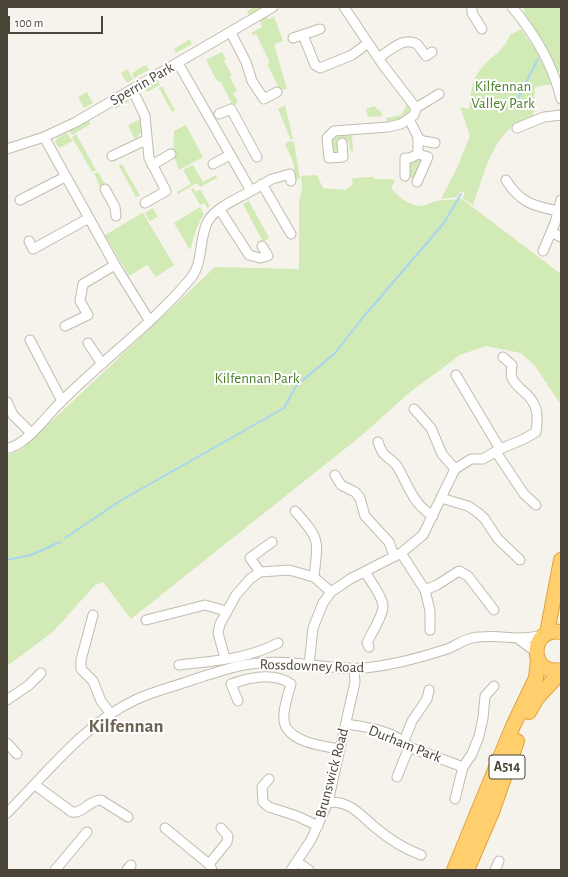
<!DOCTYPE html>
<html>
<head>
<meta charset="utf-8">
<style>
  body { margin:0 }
  #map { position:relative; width:568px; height:877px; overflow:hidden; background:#f6f3ec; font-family:"Alegreya Sans",sans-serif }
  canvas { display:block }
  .frame { position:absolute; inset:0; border:8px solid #4b4439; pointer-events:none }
  .scale { position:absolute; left:8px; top:16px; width:95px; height:18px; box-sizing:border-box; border:2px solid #4b4439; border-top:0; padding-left:5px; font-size:12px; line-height:14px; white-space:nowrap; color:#4b4439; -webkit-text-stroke:3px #fff; paint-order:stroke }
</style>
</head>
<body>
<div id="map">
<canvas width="568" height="877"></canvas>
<div class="frame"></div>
<div class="scale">100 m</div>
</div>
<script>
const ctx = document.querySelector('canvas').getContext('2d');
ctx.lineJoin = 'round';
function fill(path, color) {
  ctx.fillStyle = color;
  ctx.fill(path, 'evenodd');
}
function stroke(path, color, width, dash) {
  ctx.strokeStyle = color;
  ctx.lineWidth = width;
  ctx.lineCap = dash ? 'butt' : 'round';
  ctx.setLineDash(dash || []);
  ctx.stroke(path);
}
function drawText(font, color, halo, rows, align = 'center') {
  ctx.font = font + ' "Alegreya Sans",sans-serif';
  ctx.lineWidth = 4;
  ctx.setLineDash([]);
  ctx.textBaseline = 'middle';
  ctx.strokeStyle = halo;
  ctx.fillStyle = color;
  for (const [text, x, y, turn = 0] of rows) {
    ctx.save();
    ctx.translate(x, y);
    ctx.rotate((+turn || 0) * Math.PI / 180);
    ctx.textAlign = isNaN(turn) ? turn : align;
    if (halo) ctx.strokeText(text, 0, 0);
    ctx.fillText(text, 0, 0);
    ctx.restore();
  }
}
fill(new Path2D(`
  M254 7H263L249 15 247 11Z
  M524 7H561V72L557 71 554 68 541 39 524 13Z
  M274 16 283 41 274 44 287 89 280 90 267 64 270 63 256 34 253 35 251 33 262 27 260 20 264 17 271 19Z
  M521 29 537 52 553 84 535 87 533 116C494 126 485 172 473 205L462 198 465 193 461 191 457 197 441 199 457 168 470 136 460 107 469 109C471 97 471 83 478 73 487 58 504 52 510 35Z
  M190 39 192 44 176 53 174 49Z
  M222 52 226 60 224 61 232 76 230 77 237 91 233 93 238 102 233 106 221 82 217 81 206 60Z
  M146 65 149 70 134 78 132 73Z
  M127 69 133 79 127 83 121 73Z
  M158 81 160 85 147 92 144 87 147 85 150 86Z
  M162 86 175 110 172 112 159 88Z
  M87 92 93 103 84 108 78 97Z
  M122 99 130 101 115 109 113 104Z
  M408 104 410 114 403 120 388 123 386 118 401 115Z
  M285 105 293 139 291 140 278 109Z
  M374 106 381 112 382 116 368 117 366 109Z
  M141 119 142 130 138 137 134 138 128 125Z
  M89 121 91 124 72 135 68 130 82 122Z
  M186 125 203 157 179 170 173 155 174 131Z
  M67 133 73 141 59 148 55 142 57 138Z
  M76 134 96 170 92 172 72 137Z
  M352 135 353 151H350L349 141 340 142V151L336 154 332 153 330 139 335 136Z
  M290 141 294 142 300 179 296 180 293 162 285 144Z
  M419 157 422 160 415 179 408 176V163Z
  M122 164 140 195 136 197 119 166Z
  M193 165 203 182 216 175 217 178 200 187 197 183 178 194 177 192 191 184 183 170Z
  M98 172 106 186 101 189 94 174Z
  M317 175 323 188 345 190 353 185 352 178 373 177 375 179H391L395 181 391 188C399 198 413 209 427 205 427 205 432 202 433 202 441 199 453 200 462 199L561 274V401L559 402 535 366 521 353 486 346 460 355 409 393 361 436 131 619 103 582 95 585 53 632 7 666V455L21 450 215 267 299 269V200L302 191 301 176Z
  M193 188 196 192 200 189 210 206 207 208 204 203 200 205 191 189Z
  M249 201 269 238 263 242 243 204Z
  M200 207 204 214 197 227 190 250 174 223Z
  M153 208 158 217 150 221 145 213Z
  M142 213H143L174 265 156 277 147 265 129 276 105 235Z`), '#d2eab5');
stroke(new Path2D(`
  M515 104 538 59
  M65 538 120 501 284 408 296 386 335 353 365 315 444 223 461 194
  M7 560 31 555 60 542`), '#a9d4f2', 2);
const minor = new Path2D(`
  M344 7 383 65 416 108
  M472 7V13L482 29
  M512 7C534 33 553 65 561 99
  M231 33 246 62 252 81 264 99 277 92
  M303 35 315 65 320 68 352 55 368 43
  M293 38 320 29
  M378 58C390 51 403 36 417 44L426 56 432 52
  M132 89 145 116 149 158 166 191 145 203
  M219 114 231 109 257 157
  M409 119 418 137V154
  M517 128 544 117 561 115
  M44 137 115 265 149 320
  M418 140 435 143
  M342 143 343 157 329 158 327 138 334 131 388 127 401 124 414 115 416 108 439 94
  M7 149 44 137 76 122 273 7
  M112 156 146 140
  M213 164 230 155
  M152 165 171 154
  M405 176V158H410L418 154 428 157 417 182
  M506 180C520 203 534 206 558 211
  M262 184 291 234
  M105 189 115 207 116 216
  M251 191 272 179 290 174 291 181
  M20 200 65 177
  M220 210 249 255 260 258 268 256 262 246
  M551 232 561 237
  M29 241 33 249 89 218
  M543 251 555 223 561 200
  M65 326 88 315 80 301 83 284 115 265
  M30 340 62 401
  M88 343 102 364
  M456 375 500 449
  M7 402 13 415 31 433
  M414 409 431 428 442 454 455 469
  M378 442C379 445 381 450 383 453 387 458 393 460 397 466 409 486 412 503 433 516
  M7 448C23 447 44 420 55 408 98 363 151 326 191 278 203 263 199 240 207 223 214 208 237 199 251 191L178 63
  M496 452 524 494 536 505
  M335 475 341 485 355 492 360 498 365 516 389 542 394 556
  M441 498 468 506 477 512 484 518 498 539 520 560
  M295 511C321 540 318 540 314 577
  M401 553 425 590 437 585 459 571 468 576 494 610
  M260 572 250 558 272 542
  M365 572C371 582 381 594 383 605 384 614 371 634 367 643L369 647
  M425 590 430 611V630
  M93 615 81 660V669L93 681 101 701 111 714
  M146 620 205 605 226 611
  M517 638 536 652
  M225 658 218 633 220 624 236 595 250 579 260 572 289 570 314 577 331 592
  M179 665C213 661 248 659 278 643
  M309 665 313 628 323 603 331 592 350 579 401 553 423 535 455 469 471 459H483L500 449 524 439 536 432C539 413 537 402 522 390 518 386 514 383 512 378 510 374 512 369 512 365L503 357
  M7 700 29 685 41 673
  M238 701 231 684C250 677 274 672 291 684 288 696 280 716 286 727 295 743 323 746 339 749
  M346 724C366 727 394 730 409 747L463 767
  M404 741 412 721 427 699 429 690
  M7 743 17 754
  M397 777 409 747
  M269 779 262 787 263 802 269 807 297 816 318 826
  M35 785 72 812C83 814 89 800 101 800L128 817
  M455 799 463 767 472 754 479 736 483 718 485 696 494 686
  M328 802C351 801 359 814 376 828 389 839 405 849 421 855
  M7 813C46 774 84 724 135 700 154 691 173 687 192 680 214 673 236 665 259 663 295 659 329 671 365 668 393 665 420 658 447 649 455 646 463 640 472 638 487 635 501 637 517 638 526 638 535 637 544 635
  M165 828 210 865 212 870
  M297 862 309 870
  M209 864 227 842 228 836 221 828
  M55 870 87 832
  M127 870 131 865
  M291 870 311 840 328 802 355 682 354 669
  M495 870 499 861`);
const highway = new Path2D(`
  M561 632C529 626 528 676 561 670
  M547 633 561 560
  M529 712 537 698 561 672
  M454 870 513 726 536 678 538 659
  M467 870 492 812 517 741`);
stroke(minor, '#c2bbae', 11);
stroke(highway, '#e0a43c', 16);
stroke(minor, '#fff', 9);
stroke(highway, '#ffcf6e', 14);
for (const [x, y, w] of [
  [507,767,36]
]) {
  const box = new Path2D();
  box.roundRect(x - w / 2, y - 12, w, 24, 3);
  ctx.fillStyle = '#fff';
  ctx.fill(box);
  stroke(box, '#4b4439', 1);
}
drawText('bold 14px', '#4b4439', null, [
  ["A514",507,767]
]);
drawText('15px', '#4b4439', '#fff', [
  ["Sperrin Park",142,84,-30],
  ["Rossdowney Road",312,666,2],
  ["Durham Park",405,744,22],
  ["Brunswick Road",332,773,-75]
]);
drawText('15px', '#4a7f2a', '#fff', [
  ["Kilfennan",503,86],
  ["Valley Park",503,103],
  ["Kilfennan Park",257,378]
]);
drawText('bold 19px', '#6e6250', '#fff', [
  ["Kilfennan",126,726]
]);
</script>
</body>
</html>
